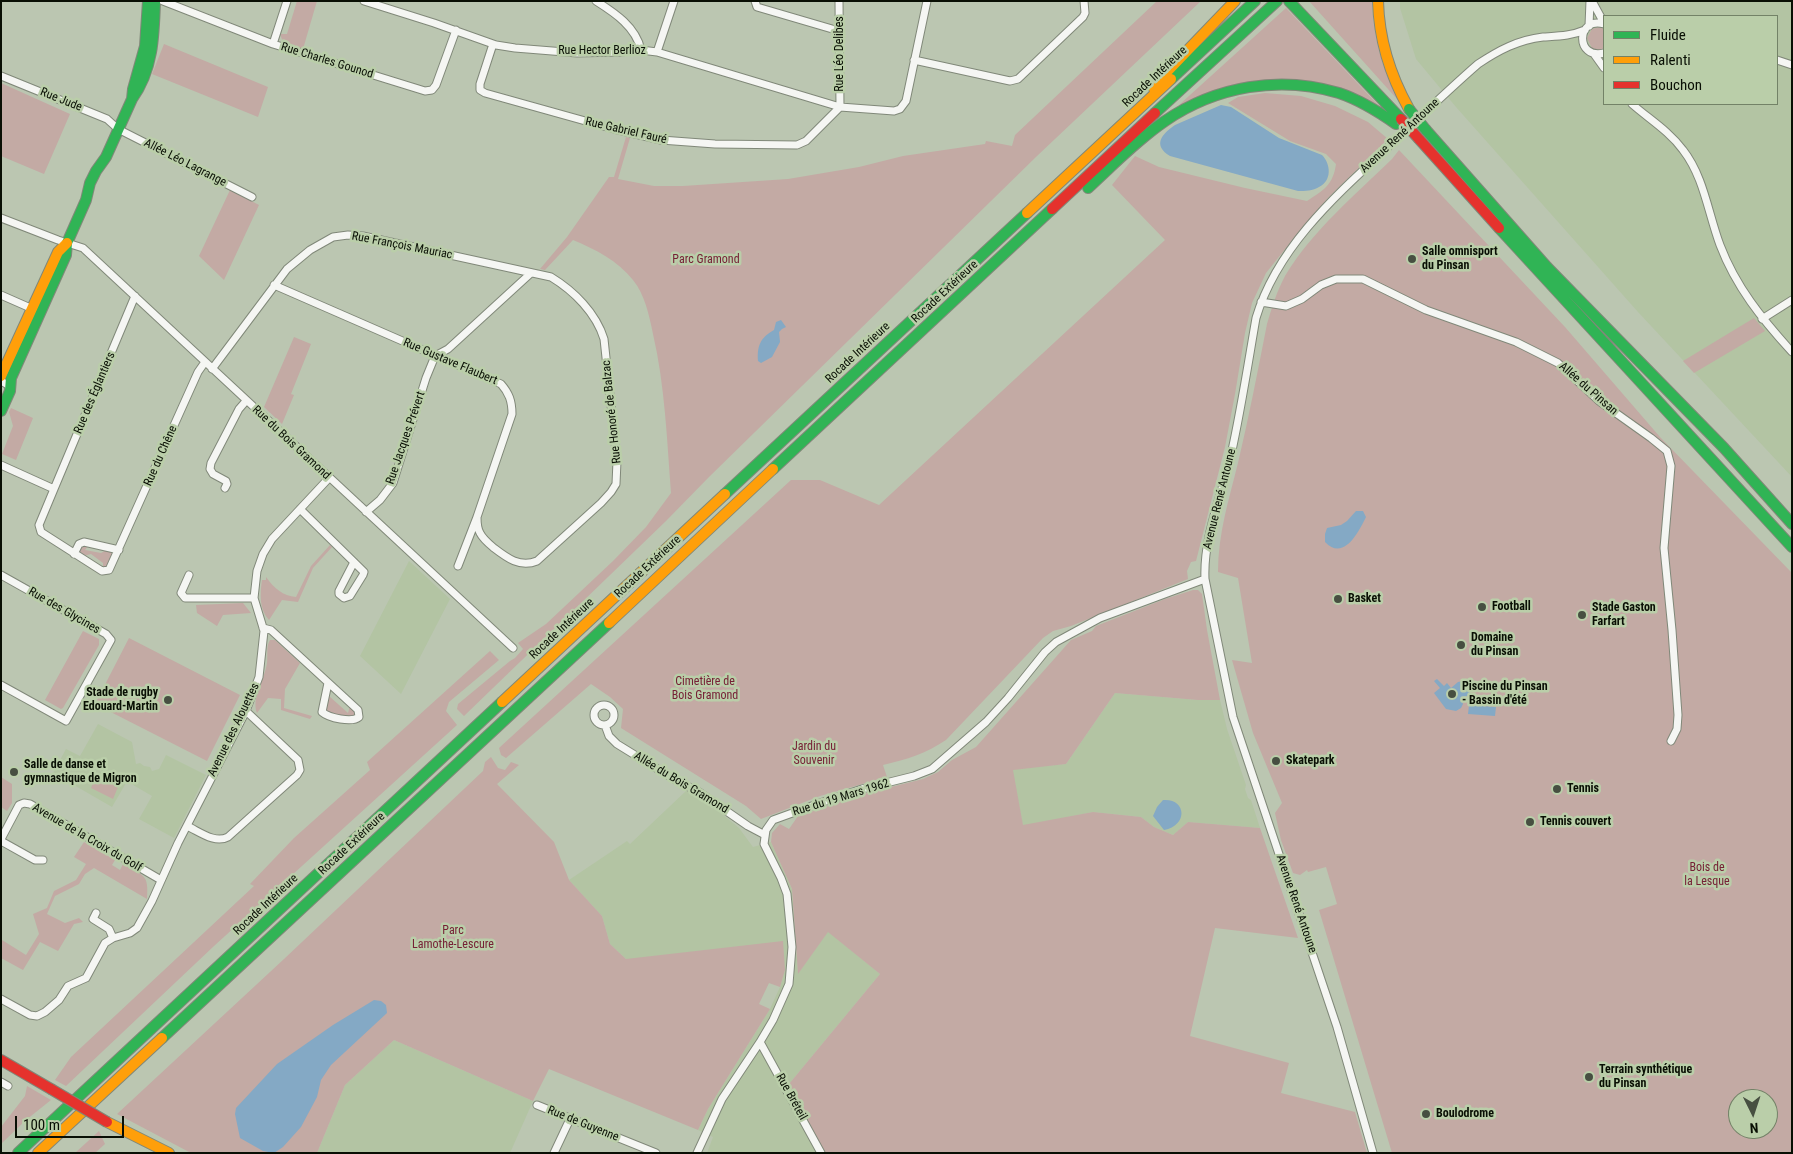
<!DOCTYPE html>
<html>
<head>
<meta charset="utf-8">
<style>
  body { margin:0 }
  #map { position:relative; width:1793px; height:1154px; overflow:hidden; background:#bbc6b1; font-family:"Roboto Condensed",sans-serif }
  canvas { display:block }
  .frame { position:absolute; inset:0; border:2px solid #090f04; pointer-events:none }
  .legend { position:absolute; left:1603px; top:15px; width:175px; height:90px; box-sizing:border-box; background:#bacea9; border:1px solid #738267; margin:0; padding:6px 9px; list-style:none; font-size:15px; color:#090f04 }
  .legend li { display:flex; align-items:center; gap:10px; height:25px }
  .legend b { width:25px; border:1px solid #738267 }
  .north { position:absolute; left:1728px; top:1089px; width:50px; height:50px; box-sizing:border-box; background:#bacea9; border:1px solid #738267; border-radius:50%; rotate:176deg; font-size:14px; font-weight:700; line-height:20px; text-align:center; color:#090f04 }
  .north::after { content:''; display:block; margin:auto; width:18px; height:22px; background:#474f41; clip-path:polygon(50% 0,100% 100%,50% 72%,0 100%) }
  .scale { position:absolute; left:15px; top:1116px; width:109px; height:22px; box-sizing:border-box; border:2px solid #090f04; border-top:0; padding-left:6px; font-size:15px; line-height:18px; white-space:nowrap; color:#090f04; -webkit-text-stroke:4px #bacea9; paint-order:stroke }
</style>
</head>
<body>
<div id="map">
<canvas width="1793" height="1154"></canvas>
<div class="frame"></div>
<ul class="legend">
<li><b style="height:6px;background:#30b455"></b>Fluide</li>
<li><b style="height:6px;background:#ff9f0a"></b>Ralenti</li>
<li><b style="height:6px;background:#e5322d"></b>Bouchon</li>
</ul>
<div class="north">N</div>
<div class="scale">100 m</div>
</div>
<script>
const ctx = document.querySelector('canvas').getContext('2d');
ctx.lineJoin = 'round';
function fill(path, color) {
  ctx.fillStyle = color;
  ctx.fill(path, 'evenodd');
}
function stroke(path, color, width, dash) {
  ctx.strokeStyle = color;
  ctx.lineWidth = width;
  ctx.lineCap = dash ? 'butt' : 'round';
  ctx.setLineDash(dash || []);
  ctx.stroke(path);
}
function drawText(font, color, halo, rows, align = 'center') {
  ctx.font = font + ' "Roboto Condensed",sans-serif';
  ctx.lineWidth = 5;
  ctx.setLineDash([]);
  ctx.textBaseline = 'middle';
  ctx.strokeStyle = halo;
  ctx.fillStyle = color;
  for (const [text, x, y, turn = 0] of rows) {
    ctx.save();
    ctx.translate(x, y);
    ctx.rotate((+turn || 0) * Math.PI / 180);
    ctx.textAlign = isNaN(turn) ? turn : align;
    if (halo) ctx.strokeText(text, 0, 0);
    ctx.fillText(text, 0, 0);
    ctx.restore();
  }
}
fill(new Path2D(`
  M1400 1H1792V477L1638 312 1456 107 1416 59 1400 8ZM1604 16H1777V104H1604Z
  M409 561 450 599 401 694 360 656Z
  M1115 693 1198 700H1220L1227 729 1246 785 1245 789 1248 798 1251 800 1260 828 1188 822 1173 835 1154 827 1141 817 1093 812 1023 826 1012 769 1066 764Z
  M98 724 132 742 136 764 140 763 144 766 150 767 152 771 159 769 166 755 206 775 174 838 139 819 152 796 128 782 126 783 112 807 53 773 66 749 80 756Z
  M687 790 712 806 733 823 739 828 753 847 771 842 792 889 798 973 828 931 880 974 789 1084 825 1153H707L713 1137 698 1130 708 1109 770 1009 780 987 785 970 626 959 610 944 602 916 569 880 627 841 630 844Z
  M394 1040 533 1101 510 1153H317L345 1085Z`), '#b3c4a3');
fill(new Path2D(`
  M297 1H317L303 49 283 42 280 34H287Z
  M1157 1H1201L1037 156 709 477 666 521 464 716 457 709 458 704 510 661 515 658 523 649 518 643 546 624 613 561 646 527 671 493C667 440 665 386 653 334 649 315 645 295 633 280 618 261 595 249 573 240L545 270 540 269 567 237 609 177H614L626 137 630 138 618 179 654 186H683L788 179 859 167 903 156 985 144 986 141 1012 146 1015 135Z
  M1309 1H1372C1373 38 1382 66 1397 99Z
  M1286 8 1381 108 1295 80 1179 105Z
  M1599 27 1604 29V48L1599 50 1592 48 1587 38 1592 29Z
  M164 44 268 87 258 117 152 74Z
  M1 83 70 114 44 174 1 156Z
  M1265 93 1301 96 1335 106 1368 122 1388 139 1328 198 1306 223 1266 273 1252 303 1245 333 1235 394 1225 447 1196 561 1191 562 1187 571 1188 579 1071 626 1053 631 1043 638 946 740C925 754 908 759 883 765L887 777 820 796 761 819 746 806 621 728 623 709 610 697 591 684 506 758 501 755 499 748 791 480H820L879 505 1165 240 1112 185 1135 156 1159 167 1245 188 1307 201C1324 190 1333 185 1336 164L1326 154 1290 141 1228 103 1238 97Z
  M1399 150 1565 327 1660 437 1792 573V1153H1392L1319 910 1337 904 1326 867 1308 872 1307 870 1300 875 1293 873 1281 840 1275 813 1282 803 1253 733 1232 660 1252 663 1238 578 1218 572C1218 534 1229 499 1238 463 1249 416 1258 370 1267 324 1272 307 1277 291 1285 276 1312 231 1355 195 1392 159ZM1738 1099H1768V1129H1738Z
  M230 190 259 205 224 280 199 256Z
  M1754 318 1765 331 1694 373 1683 361Z
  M294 337 311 344 291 394 294 395 282 424 264 407Z
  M11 408 33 418 16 460 2 454 13 426 9 412Z
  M83 545H89L85 550 101 553 108 549 115 553 108 569 99 566H103V563L91 554 83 556 79 551Z
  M330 545 332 547 313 568 298 602 282 600 269 620C259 609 260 594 262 580H266V577C274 588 283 596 296 597L311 566Z
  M1193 590H1198L1202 594 1207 630 1220 700H1198L1115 693 1066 764 1013 770 1023 825 1093 812 1141 817 1154 827 1173 835 1188 822 1260 828 1298 938 1215 928 1190 1036 1289 1063 1281 1093 1355 1112 1367 1153H825L789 1084 880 974 828 932 798 974 792 889 771 842 772 833 780 824 789 829 798 816 867 793 923 779 938 772 952 760 976 747 1071 640 1092 631 1096 626 1165 599Z
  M243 603 251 613 223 615 217 626 197 613 196 605Z
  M83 631 99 639V645L63 708 61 709 45 700Z
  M129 638 240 695 207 761 95 704Z
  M270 640H275L300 663 285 689 284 708 312 716 310 719 281 710V699L268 698 257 713C251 698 265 679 267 663 268 655 266 646 270 640Z
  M490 651 499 660 449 702 446 711 457 725 214 946 66 1086 55 1080 71 1057 254 886 250 884 294 838 370 770 367 762Z
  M329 696 348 713 350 706 354 710V717L328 714 326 711Z
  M491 757 498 768 505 770 511 762 519 765 497 784 554 842 569 880 602 916 610 944 626 959 783 941 785 970 780 987 769 983 759 1004 770 1009 708 1109 698 1130 549 1069 533 1101 394 1040 345 1085 317 1153H191L117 1114 284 959 483 771 485 762Z
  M96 776 118 787 113 799 91 788Z
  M1 777 12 784V803L7 811 1 807Z
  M84 842 115 860 112 865 120 870 123 864C144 876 149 874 147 899L94 868 85 874 79 884 55 896 47 914 65 923 79 918 83 922 74 924 58 951 40 942 23 970 1 958 2 940 26 955 39 934 33 914 47 908 54 891 76 880 86 864 74 857Z
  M27 1086 51 1100 26 1120 1 1144V1127L25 1096Z
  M99 1131 105 1144 95 1153H75Z`), '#c3aaa4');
fill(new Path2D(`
  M1221 105 1231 107 1279 138 1322 155C1331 164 1332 181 1319 187 1313 191 1305 191 1298 191L1170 156C1152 145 1162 134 1175 125Z
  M781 320 786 327 782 329 779 332 780 342 772 357 761 363 758 361C757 346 760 338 774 330L776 322Z
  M1356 511H1363L1366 517C1359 531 1344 562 1325 542V534L1327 528 1341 525 1347 521Z
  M1437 679 1444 686 1447 683 1451 688 1458 682 1463 681 1468 684 1471 689 1469 695 1461 699 1463 704 1461 708 1456 711 1446 709 1434 693 1440 688 1434 681Z
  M1469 705 1496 707 1495 716 1468 714Z
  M1163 800C1186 798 1189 825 1164 830L1153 816 1157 807Z
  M374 1000 381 1001 386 1005 387 1013 331 1065 321 1080 317 1097 301 1127 283 1147 274 1153 263 1151 240 1138 235 1114 236 1108 277 1064 333 1025Z`), '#84a9c5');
const street = new Path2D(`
  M163 1 273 44 425 91 432 90 436 85 456 30
  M364 1 434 23 496 45 515 48 577 53 620 52 641 50 657 52 840 107 894 111 900 109 906 101 927 1
  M596 1C615 13 636 27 641 50
  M755 1 757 7 839 31
  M839 1 840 107
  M1592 1 1604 23
  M1604 24C1576 16 1575 60 1604 53
  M1589 26 1590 1
  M273 44 287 1
  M493 44 480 84V90L485 93 614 129 661 140 715 144 797 145 806 141 840 107
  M657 52 674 1
  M1594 54 1604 68
  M914 60 1010 81 1018 79 1083 17 1085 13 1084 1
  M1777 60 1792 65
  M1 76 107 119 118 129 252 197
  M1632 104C1649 119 1669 131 1683 150 1704 177 1708 213 1720 245 1736 287 1762 319 1792 352
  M1 218 58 240 83 248 513 648
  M274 285 501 384C509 393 512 401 512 414L477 517 458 566
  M1 295 35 310
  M1261 302 1286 306 1302 299 1321 285 1336 279H1363L1426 310 1516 342 1558 363 1599 401 1651 438 1667 451 1671 466 1664 548 1672 630 1678 715 1677 729 1671 741
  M1762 319 1792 300
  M212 369 287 269 310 250 333 237 348 235 363 236 551 277C574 291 596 313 604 339L617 461 616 484 611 492 601 503 537 561C520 568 507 558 494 548 488 543 483 539 480 533 477 528 477 523 477 517
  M1 381 8 385 10 390
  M1 465 54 489 39 525 41 532 102 571 109 570 198 372 205 362
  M225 488 227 484 226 481 213 474 210 469 211 463 239 409 246 401
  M54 489 135 296
  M300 509 364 572 363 575 350 596 344 598 339 594V591L354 562
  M366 512 380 500 393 483 426 378 435 356 448 349 531 273
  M74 554 79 544 84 542 119 550
  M1 575 106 634 111 640 66 721 1 685
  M189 575 181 593 185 598H254
  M263 628 271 630 358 710 359 717C352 723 329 718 322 712L328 683
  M594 715a10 10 0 1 1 20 0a10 10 0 1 1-20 0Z
  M605 725 609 736 617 744 677 781 699 792 748 826 765 835
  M187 826C200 832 215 844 228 837L297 775 300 770 298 760 246 711
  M1 839 19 805 24 803 30 804 161 880
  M1 841 35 860H43
  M96 913 93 919 109 929 113 938
  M1 999 30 1015 37 1016 45 1012 59 1000 68 986 86 978 105 943 113 938 130 933 137 928 152 901 178 843 246 711 259 677 264 631 254 598 257 571 263 554 272 539 329 478
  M760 1042 821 1153
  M1 1082 8 1086
  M537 1105 656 1153
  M554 1153 570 1119
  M697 1153 722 1099 760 1042 773 1020 789 984 792 947 787 894 781 878 764 844 766 830 773 820 820 803 862 789 914 776 932 769 986 722 1008 698 1045 652 1056 642 1100 618 1205 579
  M1373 1153 1337 1027 1233 717 1205 579C1203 537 1222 495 1231 455 1241 410 1248 364 1256 318 1277 248 1334 197 1386 149 1417 120 1447 91 1478 64 1499 50 1518 40 1543 37 1558 36 1571 36 1585 30`);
const fast = new Path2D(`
  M1289 1 1401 119
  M1171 79 1255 1
  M132 99C153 70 154 36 155 1
  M1155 113 1277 1
  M1426 130 1547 267 1724 448 1792 524
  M1088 188C1113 165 1137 140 1165 121 1216 86 1280 75 1339 93 1360 100 1379 112 1396 124
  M1499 228 1792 547
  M1 411 10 391 11 378 66 255 67 243 86 200 90 183 96 171 106 157 132 99 133 89 145 46 148 1
  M773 469 1052 209
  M725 494 1027 213
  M162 1038 609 623
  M18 1153 502 702`);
const slow = new Path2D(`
  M1378 1C1379 40 1390 75 1409 109
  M1154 89 1161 78 1235 1
  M1027 213 1171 79
  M1 376 58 252 67 243
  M609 623 773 469
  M502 702 725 494
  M107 1122 169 1153
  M38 1153 162 1038`);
const jam = new Path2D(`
  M1419 139 1499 228
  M1052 209 1155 113
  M1 1060 51 1089`);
stroke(street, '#808879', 9);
stroke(fast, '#808879', 12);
stroke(slow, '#808879', 12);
stroke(jam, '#808879', 12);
stroke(street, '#f5f6f3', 7);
stroke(fast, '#30b455', 10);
stroke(slow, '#ff9f0a', 10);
stroke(jam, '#e5322d', 10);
const fastBridge = new Path2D(`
  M1409 109 1426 130`);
const jamBridge = new Path2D(`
  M1401 119 1419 139
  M51 1089 107 1122`);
stroke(fastBridge, '#808879', 12, []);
stroke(jamBridge, '#808879', 12, []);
stroke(fastBridge, '#30b455', 10);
stroke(jamBridge, '#e5322d', 10);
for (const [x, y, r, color] of [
  [1412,259,5,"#474f41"],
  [1338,599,5,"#474f41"],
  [1482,607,5,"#474f41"],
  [1582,615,5,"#474f41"],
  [1461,645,5,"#474f41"],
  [1452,694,5,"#474f41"],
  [168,700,5,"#474f41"],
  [1276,761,5,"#474f41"],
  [14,772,5,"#474f41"],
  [1557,789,5,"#474f41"],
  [1530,822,5,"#474f41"],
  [1589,1077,5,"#474f41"],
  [1426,1114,5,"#474f41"]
]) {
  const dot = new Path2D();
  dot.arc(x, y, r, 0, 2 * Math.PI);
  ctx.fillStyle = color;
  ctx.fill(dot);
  stroke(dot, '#bacea9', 2);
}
drawText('12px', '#090f04', '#bacea9', [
  ["Rue Hector Berlioz",602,51],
  ["Rue Léo Delibes",840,54,-90],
  ["Rue Charles Gounod",327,61,17],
  ["Rocade Intérieure",1155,77,-43],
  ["Rue Jude",61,100,22],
  ["Rue Gabriel Fauré",626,131,13],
  ["Avenue René Antoune",1400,136,-43],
  ["Allée Léo Lagrange",185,163,27],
  ["Rue François Mauriac",402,246,11],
  ["Rocade Extérieure",945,292,-43],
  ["Rocade Intérieure",858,353,-43],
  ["Rue Gustave Flaubert",450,362,23],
  ["Allée du Pinsan",1588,389,41],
  ["Rue des Églantiers",95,393,-67],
  ["Rue Honoré de Balzac",612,412,-96],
  ["Rue Jacques Prévert",406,438,-71],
  ["Rue du Bois Gramond",291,443,43],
  ["Rue du Chêne",161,456,-66],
  ["Avenue René Antoune",1220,499,-76],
  ["Rocade Extérieure",648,567,-43],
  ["Rue des Glycines",64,611,30],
  ["Rocade Intérieure",562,629,-43],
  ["Avenue des Alouettes",234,730,-64],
  ["Allée du Bois Gramond",681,783,31],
  ["Rue du 19 Mars 1962",841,798,-17],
  ["Avenue de la Croix du Golf",87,838,30],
  ["Rocade Extérieure",352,844,-43],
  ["Avenue René Antoune",1296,904,71],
  ["Rocade Intérieure",266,905,-43],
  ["Rue Bréteil",791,1097,61],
  ["Rue de Guyenne",583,1124,22]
]);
drawText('bold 12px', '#090f04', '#bacea9', [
  ["Salle omnisport",1422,252],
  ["du Pinsan",1422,266],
  ["Basket",1348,599],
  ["Football",1492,607],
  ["Stade Gaston",1592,608],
  ["Farfart",1592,622],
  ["Domaine",1471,638],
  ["du Pinsan",1471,652],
  ["Piscine du Pinsan",1462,687],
  ["- Bassin d'été",1462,701],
  ["Stade de rugby",158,693,"right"],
  ["Edouard-Martin",158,707,"right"],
  ["Skatepark",1286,761],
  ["Salle de danse et",24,765],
  ["gymnastique de Migron",24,779],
  ["Tennis",1567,789],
  ["Tennis couvert",1540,822],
  ["Terrain synthétique",1599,1070],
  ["du Pinsan",1599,1084],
  ["Boulodrome",1436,1114]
], 'left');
drawText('12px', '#762035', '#bacea9', [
  ["Parc Gramond",706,260],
  ["Cimetière de",705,682],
  ["Bois Gramond",705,696],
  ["Jardin du",814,747],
  ["Souvenir",814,761],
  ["Bois de",1707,868],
  ["la Lesque",1707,882],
  ["Parc",453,931],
  ["Lamothe-Lescure",453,945]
]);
</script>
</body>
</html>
